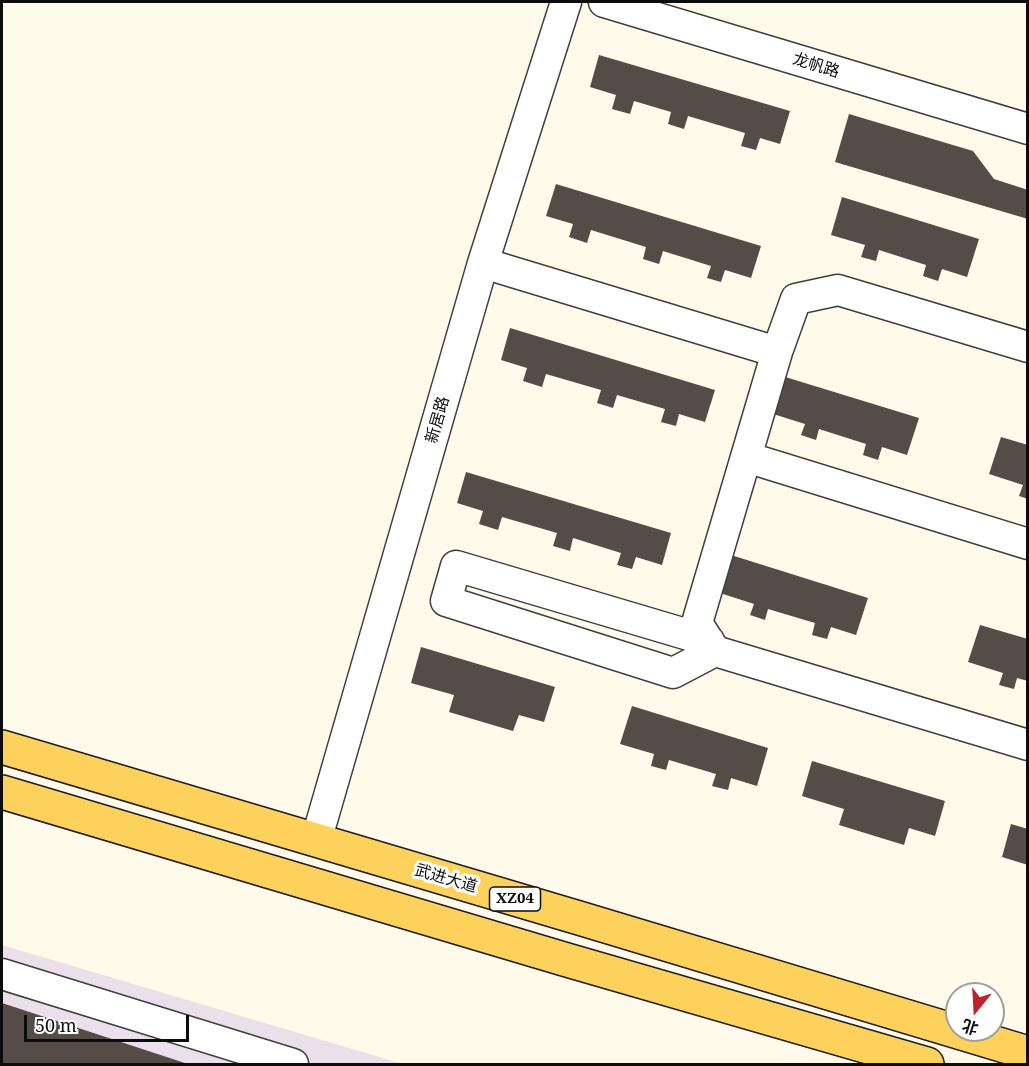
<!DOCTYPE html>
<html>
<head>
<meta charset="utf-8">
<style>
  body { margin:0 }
  #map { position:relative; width:1029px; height:1066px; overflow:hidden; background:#fffaea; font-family:"Noto Serif","Noto Sans SC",serif }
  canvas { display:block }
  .frame { position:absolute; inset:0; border:3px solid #0c0c0c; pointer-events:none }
  .north { position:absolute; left:945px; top:982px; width:60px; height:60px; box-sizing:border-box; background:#fff; border:2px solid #9e9e9e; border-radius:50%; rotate:198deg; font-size:16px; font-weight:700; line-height:24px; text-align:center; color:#0c0c0c }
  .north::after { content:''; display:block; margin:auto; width:21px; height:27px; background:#bf202b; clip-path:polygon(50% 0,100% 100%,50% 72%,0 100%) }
  .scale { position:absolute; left:24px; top:1015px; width:165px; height:27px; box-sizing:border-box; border:3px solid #0c0c0c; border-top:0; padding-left:8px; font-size:18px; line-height:21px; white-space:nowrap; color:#0c0c0c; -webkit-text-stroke:4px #fff; paint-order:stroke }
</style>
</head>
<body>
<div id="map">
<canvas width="1029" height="1066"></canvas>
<div class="frame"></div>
<div class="north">北</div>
<div class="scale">50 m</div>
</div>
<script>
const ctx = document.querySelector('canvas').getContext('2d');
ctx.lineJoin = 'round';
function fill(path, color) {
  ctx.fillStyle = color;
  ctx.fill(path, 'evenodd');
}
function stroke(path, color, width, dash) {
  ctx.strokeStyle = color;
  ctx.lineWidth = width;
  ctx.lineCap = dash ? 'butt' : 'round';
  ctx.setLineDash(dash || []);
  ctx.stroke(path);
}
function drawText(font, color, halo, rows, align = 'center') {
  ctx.font = font + ' "Noto Serif","Noto Sans SC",serif';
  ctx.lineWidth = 6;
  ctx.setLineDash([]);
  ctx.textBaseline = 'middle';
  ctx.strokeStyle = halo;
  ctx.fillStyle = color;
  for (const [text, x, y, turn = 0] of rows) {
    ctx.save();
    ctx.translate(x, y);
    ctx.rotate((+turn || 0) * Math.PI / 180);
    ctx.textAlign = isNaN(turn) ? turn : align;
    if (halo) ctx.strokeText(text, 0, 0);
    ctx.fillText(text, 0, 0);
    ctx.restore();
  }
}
fill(new Path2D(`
  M2 945 403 1064H2Z`), '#eadfeb');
fill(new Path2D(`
  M599 55 790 111 780 144 760 138 756 150 741 146 745 133 688 116 684 129 668 124 671 112 634 101 630 114 612 109 616 95 590 87Z
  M849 114 973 151 994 179 1028 190V219L835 162Z
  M556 184 761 246 751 278 725 270 721 282 707 278 711 266 663 251 659 264 643 259 646 247 591 230 587 243 569 237 573 224 546 216Z
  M842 197 979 239 967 277 942 269 938 281 923 276 926 265 879 250 876 261 861 257 865 245 831 235Z
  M510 328 715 390 705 422 679 414 676 426 661 422 665 409 617 395 613 408 597 403 601 390 546 374 542 387 523 381 527 368 501 360Z
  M782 376 919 418 907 455 882 447 878 460 863 455 866 444 819 429 816 440 801 435 805 424 770 413Z
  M1001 437 1028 445V499L1019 496 1023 485 989 474Z
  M466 472 671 533 662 565 636 557 632 569 617 565 621 553 573 538 570 551 553 546 557 533 502 517 498 530 479 524 483 511 457 503Z
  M731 555 868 598 856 635 831 627 827 639 812 635 815 623 768 609 765 620 750 615 754 604 720 593Z
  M980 625 1028 639V681L1017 678 1014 689 999 685 1003 673 968 662Z
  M421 647 555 687 544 722 519 715 513 731 449 712 454 695 411 683Z
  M632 706 768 748 757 786 731 778 728 790 712 786 716 774 669 760 666 770 651 766 654 754 620 744Z
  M812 761 945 801 935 836 909 828 904 845 839 825 844 809 802 796Z
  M1011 824 1028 829V865L1002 857Z
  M2 1003 188 1064H2Z`), '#554c48');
const minor = new Path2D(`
  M604 2 1028 129
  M483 263 777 352
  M1028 347 838 290 796 299 777 352 697 623 715 651 1028 745
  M746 457 1028 544
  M709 641 456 566 446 601 673 673 715 651
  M316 841 483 263 566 2
  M2 974 293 1064`);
const major = new Path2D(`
  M2 747 579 918 1028 1053
  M2 792 567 960 927 1064`);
stroke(minor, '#3f3f3f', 33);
stroke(major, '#1d1d1d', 36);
stroke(minor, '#fff', 30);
stroke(major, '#fdd25c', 33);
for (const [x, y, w] of [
  [515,899,51]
]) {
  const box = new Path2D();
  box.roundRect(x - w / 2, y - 12, w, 24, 4.5);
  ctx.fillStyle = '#fff';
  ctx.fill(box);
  stroke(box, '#0c0c0c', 1.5);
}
drawText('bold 15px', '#0c0c0c', null, [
  ["XZ04",515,899]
]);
drawText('16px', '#0c0c0c', '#fff', [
  ["龙帆路",816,66,17],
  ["新居路",438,420,-74],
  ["武进大道",446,879,16]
]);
</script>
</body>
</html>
